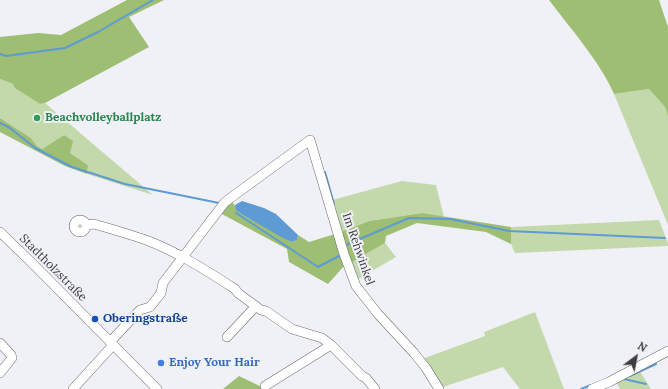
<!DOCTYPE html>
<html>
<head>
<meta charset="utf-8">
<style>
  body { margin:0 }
  #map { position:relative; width:668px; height:389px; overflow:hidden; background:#f0f1f7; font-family:Lora,serif }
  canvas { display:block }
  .north { position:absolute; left:616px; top:337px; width:40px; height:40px; -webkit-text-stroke:3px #f0f1f7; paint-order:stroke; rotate:32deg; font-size:11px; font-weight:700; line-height:16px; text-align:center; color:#3c3c3f }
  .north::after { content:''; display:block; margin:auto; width:14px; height:18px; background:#3c3c3f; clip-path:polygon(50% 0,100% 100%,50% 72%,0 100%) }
</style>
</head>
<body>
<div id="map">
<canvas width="668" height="389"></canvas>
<div class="north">N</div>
</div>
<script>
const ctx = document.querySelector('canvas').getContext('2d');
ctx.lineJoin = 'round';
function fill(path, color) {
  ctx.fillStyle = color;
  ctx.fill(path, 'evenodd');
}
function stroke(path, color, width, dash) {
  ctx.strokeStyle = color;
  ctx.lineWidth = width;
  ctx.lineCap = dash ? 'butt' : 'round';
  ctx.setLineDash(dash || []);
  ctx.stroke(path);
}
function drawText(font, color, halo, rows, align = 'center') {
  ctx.font = font + ' Lora,serif';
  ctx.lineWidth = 4;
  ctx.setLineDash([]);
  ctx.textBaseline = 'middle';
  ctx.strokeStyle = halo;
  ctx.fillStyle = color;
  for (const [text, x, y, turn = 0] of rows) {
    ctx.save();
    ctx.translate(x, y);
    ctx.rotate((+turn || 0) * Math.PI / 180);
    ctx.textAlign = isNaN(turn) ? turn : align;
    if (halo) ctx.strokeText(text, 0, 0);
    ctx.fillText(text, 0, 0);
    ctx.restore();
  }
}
fill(new Path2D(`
  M0 79 13 84 40 104 45 103 153 195 87 174 88 165 70 153 64 135 42 149 37 146 31 138 0 118Z
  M649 89 665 107 668 116V225L614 94Z
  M402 181 436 185 444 217 422 213 369 221 341 232 332 200Z
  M659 220 668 243V246L515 253 511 244V227Z
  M385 243 396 257 355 281 349 264Z
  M535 312 564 389H520L503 367 440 388 422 359 485 336 484 332Z
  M639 370 651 389H620L616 382Z`), '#c4d9ab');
fill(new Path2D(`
  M127 0H164L129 17 149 47 45 103 40 104 15 88 13 84 0 79V37L38 33 61 35Z
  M549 0H659L668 27V116L665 107 649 89 614 94C601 63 570 28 549 0Z
  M0 118 31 138 37 146 42 149 64 135 73 141 70 153 88 165 87 174 65 166 0 132Z
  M232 202C236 206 236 210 241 214L292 242 297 240 298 235 309 242 335 234 344 266 328 284 289 262 287 249 220 213Z
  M422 213 511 227V244L486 232 417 223 386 236 385 243 349 264 341 232 369 221Z
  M239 376 266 389H223Z`), '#9dbe73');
fill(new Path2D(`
  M242 201 264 208 276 214 298 235 297 240 292 242 283 238 241 214 236 210 235 205Z`), '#5e9ad4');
stroke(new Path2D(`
  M0 54 6 56 65 48 98 32 153 0
  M0 123 10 128 35 148 72 167 125 184 219 203
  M325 172 334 204
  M236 213 318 267 339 256
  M346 246 348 244 409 218 450 219 509 231 665 238
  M630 376 656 364
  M624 379 646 384
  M581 389 591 385`), '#5e9ad4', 2);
const minor = new Path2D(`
  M74 226a6 6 0 1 1 12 0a6 6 0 1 1-12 0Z
  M86 225 94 224C111 229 129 234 146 240 178 252 207 271 235 289L238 293 261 310 266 311 292 329 322 338 331 345 362 376 366 378 375 389
  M0 232 31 262 157 389
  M227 337 256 306
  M110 342 140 310 150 307 161 293 163 283 225 202 310 140 344 254 356 286 378 314 414 353 426 368 439 389
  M0 343 11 355 12 358 0 373
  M265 386 331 345
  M73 389 113 345
  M592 389 609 382 668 351`);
stroke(minor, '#6c6d72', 10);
stroke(minor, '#fff', 9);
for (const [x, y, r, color] of [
  [37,118,4,"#2e9e5b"],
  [95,319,4,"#1a4fb4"],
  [161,363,4,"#3f7fe0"]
]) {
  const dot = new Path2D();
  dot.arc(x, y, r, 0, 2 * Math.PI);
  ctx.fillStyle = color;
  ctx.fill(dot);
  stroke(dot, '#f0f1f7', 1.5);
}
drawText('bold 12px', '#27864d', '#f0f1f7', [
  ["Beachvolleyballplatz",45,118]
], 'left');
drawText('12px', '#3c3c3f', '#f0f1f7', [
  ["Im Rehwinkel",358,249,71],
  ["Stadtholzstraße",53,268,45]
]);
drawText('bold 12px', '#164399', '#f0f1f7', [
  ["Oberingstraße",103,319]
], 'left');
drawText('bold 12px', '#366cbe', '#f0f1f7', [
  ["Enjoy Your Hair",169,363]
], 'left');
</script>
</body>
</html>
